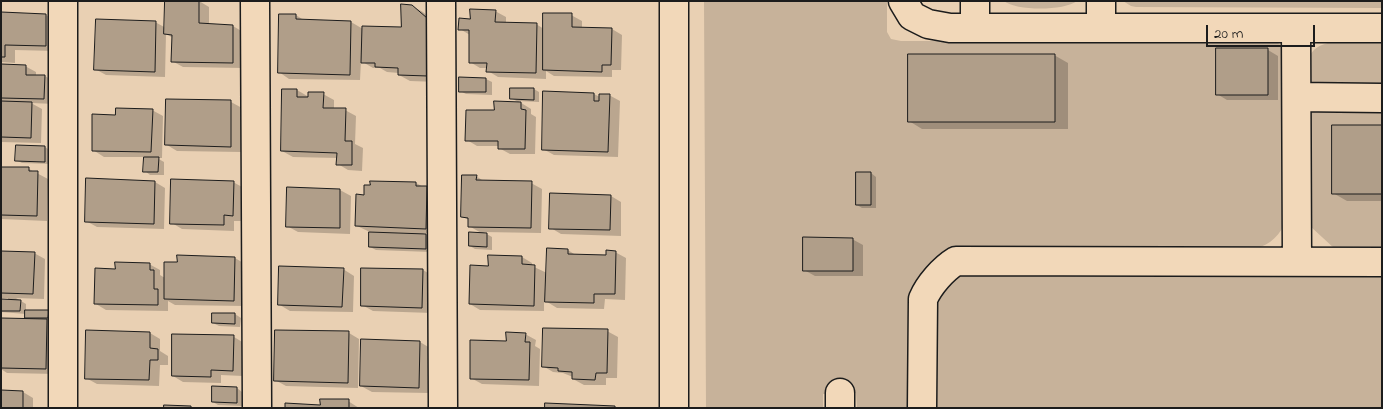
<!DOCTYPE html>
<html>
<head>
<meta charset="utf-8">
<style>
  body { margin:0 }
  #map { position:relative; width:1383px; height:409px; overflow:hidden; background:#e9d0b3; font-family:"Indie Flower",sans-serif }
  canvas { display:block }
  .frame { position:absolute; inset:0; border:2px solid #1c1c1c; pointer-events:none }
  .scale { position:absolute; left:1206px; top:25px; width:109px; height:22px; box-sizing:border-box; border:2px solid #1c1c1c; border-top:0; padding-left:6px; font-size:15px; line-height:18px; white-space:nowrap; color:#1c1c1c; -webkit-text-stroke:4px #f2d8b9; paint-order:stroke }
</style>
</head>
<body>
<div id="map">
<canvas width="1383" height="409"></canvas>
<div class="frame"></div>
<div class="scale">20 m</div>
</div>
<script>
const ctx = document.querySelector('canvas').getContext('2d');
ctx.lineJoin = 'round';
function fill(path, color) {
  ctx.fillStyle = color;
  ctx.fill(path, 'evenodd');
}
function stroke(path, color, width, dash) {
  ctx.strokeStyle = color;
  ctx.lineWidth = width;
  ctx.lineCap = dash ? 'butt' : 'round';
  ctx.setLineDash(dash || []);
  ctx.stroke(path);
}
fill(new Path2D(`
  M704 1H887V32L891 39 901 41H1273L1278 43 1283 47 1284 225C1277 239 1266 247 1250 250L945 254 912 408H857L856 393 823 394V408H706Z
  M1004 1H1077C1064 11 1016 11 1004 1Z
  M1123 1H1382V8L1136 7 1131 6Z
  M1333 42H1382V88H1308C1308 64 1303 47 1333 42Z
  M1308 105 1382 107V252L1335 249 1310 226Z
  M1382 274V408H934L935 296 957 275Z`), '#c7b29a');
fill(new Path2D(`
  M166 1H199L209 7V25L233 26 243 32V68L183 67 172 61 173 38 166 34 165 77 106 75 95 69 155 22 166 28Z
  M412 6 423 12 437 25 438 82 410 81 399 75V73L387 72 380 68H373L361 61 360 80 289 79 279 72 296 15 305 21 351 22 363 29 402 28Z
  M495 11 506 17V23L536 24 544 29 571 15 582 21V28L612 29 622 35 621 70H612V77L554 76 546 71V79L498 77 488 71V68H480L470 62V35L460 29 471 20Z
  M1 14 46 15 56 21V51L15 50V63L1 62Z
  M1268 50 1278 56V100H1227L1217 94Z
  M1054 55 1068 63V129H922L909 121Z
  M1 65 25 66 36 72V76H45L55 82V104L31 103 42 109 41 143 1 142Z
  M486 79 492 82V95L466 94 460 91Z
  M534 89 539 92V102L518 101 531 109V114L536 117 535 154H510L499 148V146H477L467 140 495 111 520 103 511 98Z
  M297 90 309 97 323 94 334 100V109L345 110 356 116 355 144 363 148 362 171 348 170 338 164V158L293 157 282 151Z
  M594 94 600 97 609 95 620 101 618 157 554 155 543 149Z
  M167 100 231 102 242 108 241 152 177 151 167 145Z
  M152 110 163 116 162 158H157L164 162V175H150L145 171V157H104L93 150 116 116Z
  M1382 126V201H1347L1333 193Z
  M17 146 45 147 51 151V164L22 163 16 160Z
  M1 168 29 169 48 179 47 221 1 219Z
  M871 173 876 177V208H862L857 205Z
  M476 176 485 182 531 183 542 189 541 233 483 232 492 237V250L475 249 470 246 483 234 469 226V220L463 217Z
  M155 182 165 188 164 229 97 227 86 221Z
  M233 182 244 188 243 221H234V231L182 229 172 223Z
  M371 182 416 183 437 194V234L423 233 432 238 431 252 376 250 370 247V232L357 226 366 196 371 187Z
  M288 188 340 190 351 196 350 234 298 232 287 226Z
  M611 196 621 202V236L561 234 551 228Z
  M852 239 863 245V276H815L804 270Z
  M568 250 577 256 607 257 615 252 626 258 625 300 605 299 604 309 557 308 544 300V311L480 310 470 304 489 267 522 257 532 263V266L547 273Z
  M1 252 34 253 45 259 44 299 16 298 26 304V311H48L54 315V321H48L57 326 56 374 7 373 1 369V319L31 320 26 317V314L1 312V300L8 301V298H1Z
  M235 258 245 264 244 306 175 305 168 301V311L106 310 96 304 117 270 149 264 160 270V275L165 278Z
  M343 269 354 276 353 312 290 311 280 305Z
  M423 270 433 276 432 313 373 311 362 305Z
  M235 314 241 318 240 327 219 326 213 323Z
  M87 331 150 333 160 339V351L168 356V365H160L159 386 97 384 86 378Z
  M607 331 618 337 617 378H606V385H584L573 379V377L563 373 553 372 543 366Z
  M349 333 359 339 358 388 286 386 275 380Z
  M525 334 536 340 535 346 540 349 539 386 482 384 471 378 507 342Z
  M234 337 244 343 243 376 221 375V383L183 382 173 376Z
  M420 342 430 348 429 393 372 392 361 386Z
  M237 388 242 392V406L218 405 213 402Z
  M23 392 33 398V408H1Z
  M348 401 359 408H286L321 406Z`), '#0003');
const building = new Path2D(`
  M165 1H199V23L233 25V63L171 62 172 35 164 34Z
  M401 4 412 5 427 18 428 76 398 75V68L375 67V63H361L362 26 401 27Z
  M470 9 496 10 495 22 537 23 536 73 486 72 487 63H469V30H458L459 18 470 19Z
  M1 12 46 14V46L5 45V57H1Z
  M543 13H572V27L612 28 611 65H602V72L543 70Z
  M279 14H296V19L351 21 350 75 278 73Z
  M96 19 156 21 155 72 94 70Z
  M1216 48H1268V95H1216Z
  M908 54H1055V122H908Z
  M1 64 26 65V75H45L44 99 1 98Z
  M459 77 486 78V92H459Z
  M510 88H534V100L510 99Z
  M282 89H297V97H308V92H324L323 108H346L345 141H352V165H336L337 153 281 151Z
  M543 91 594 93V101H599V94H610L608 152 542 150Z
  M166 99 231 100V147L165 145Z
  M1 101 32 102 31 138 1 137Z
  M494 101 521 102V109L526 110 525 149H498V141H465L466 110H494Z
  M116 108 153 109 151 152 92 151V114L115 115Z
  M1332 125H1382V194H1332Z
  M16 145 45 146V162L15 161Z
  M144 157H159L158 172H143Z
  M1 167H29V171H38L37 216 1 215Z
  M856 172H871V205H856Z
  M462 175H477L476 180 532 181 531 228 468 227V218L461 217Z
  M86 178 155 181 154 224 85 222Z
  M171 179 234 181 233 216 224 215V225L170 224Z
  M370 181 416 182V186H427L426 229 355 226 356 194 364 195V185H370Z
  M287 187 340 189V228L286 227Z
  M550 193 611 195 610 230 549 229Z
  M369 232 426 234V249L369 247Z
  M469 232 487 233V247L469 246Z
  M803 237 853 238V271H803Z
  M547 248 568 249V254L606 255V250L616 251 615 294H594V303L545 302Z
  M1 251 35 252 33 294 1 293Z
  M177 255 235 257 234 301 164 299V262H177Z
  M488 255 522 256V264L535 265 534 306 469 304 470 265 488 266Z
  M115 262 150 263V270H154V289H158V305L94 304 95 268 115 269Z
  M279 266 344 268 342 307 278 305Z
  M361 268 423 269 422 308 361 306Z
  M1 299 21 300 20 311H1Z
  M25 310H49L48 318H25Z
  M212 313H235V324L212 323Z
  M1 318 47 319 46 369 1 368Z
  M543 328 608 329 607 373H596L595 380 572 379V372L558 371V368L542 367Z
  M86 330 150 332V348L158 349V360H150L149 380 85 379Z
  M275 330 349 331 348 383 274 381Z
  M506 332 526 333 525 342H530L529 380 470 379V340L506 341Z
  M172 334 234 335 233 371 211 370V377L172 376Z
  M361 339 420 341 419 388 360 386Z
  M212 386 237 387V403L212 402Z
  M1 390 23 391V408H1Z
  M320 399H349V408H285V403L320 405Z
  M545 403 615 406V408H545Z
  M164 405 191 406V408H164Z`);
fill(building, '#b09e89');
stroke(building, '#1c1c1c', 1);
const minor = new Path2D(`
  M63 1V408
  M255 1 257 408
  M441 1 443 408
  M903 1 912 16 928 24 950 28H1382
  M975 1V28
  M1101 28V1
  M1296 28 1297 262
  M1297 97 1382 98
  M674 408V1
  M840 408V393
  M922 408 923 299C929 285 943 269 956 261L1382 262`);
stroke(minor, '#1c1c1c', 31);
stroke(minor, '#f2d8b9', 28);
</script>
</body>
</html>
